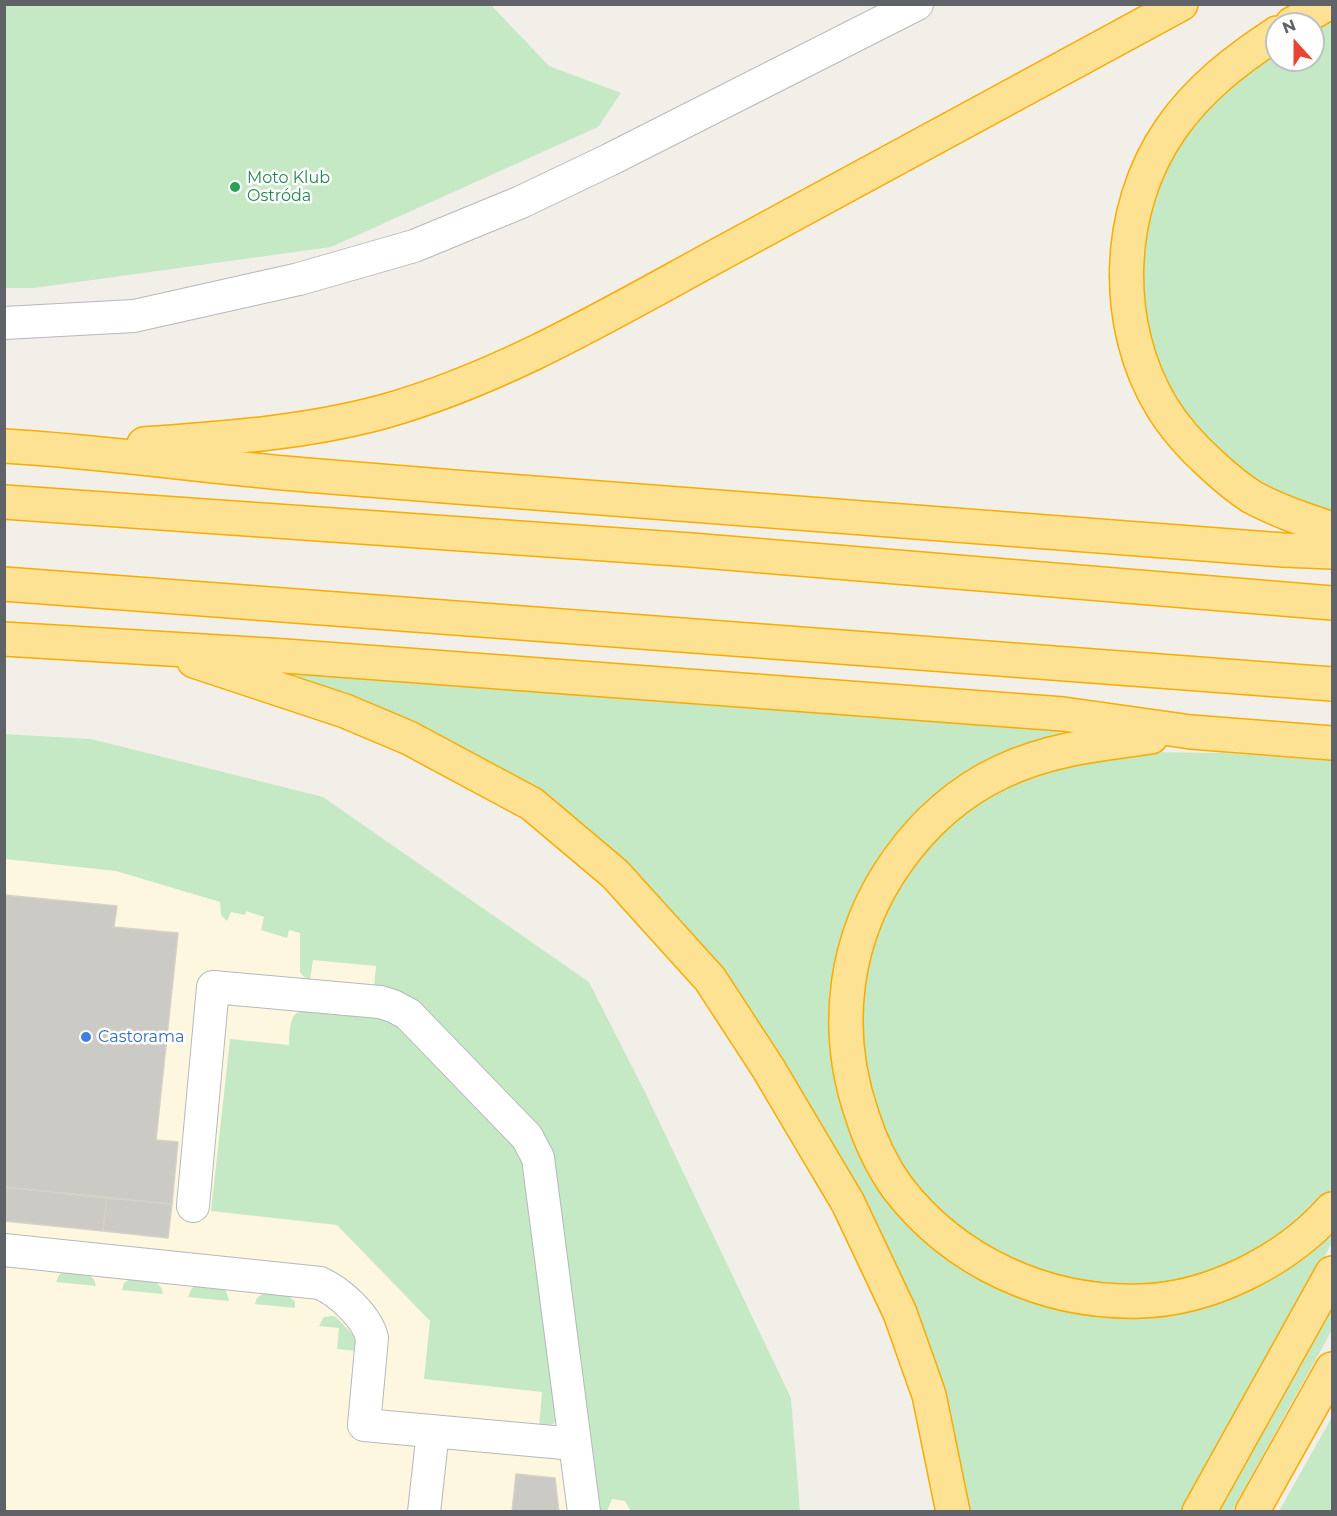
<!DOCTYPE html>
<html>
<head>
<meta charset="utf-8">
<style>
  body { margin:0 }
  #map { position:relative; width:1337px; height:1516px; overflow:hidden; background:#f1efe8; font-family:Montserrat,sans-serif }
  canvas { display:block }
  .frame { position:absolute; inset:0; border:6px solid #5f6368; pointer-events:none }
  .north { position:absolute; left:1265px; top:12px; width:60px; height:60px; box-sizing:border-box; background:#fff; border:2px solid #bfc1c3; border-radius:50%; rotate:339deg; font-size:16px; font-weight:700; line-height:24px; text-align:center; color:#5f6368 }
  .north::after { content:''; display:block; margin:auto; width:21px; height:27px; background:#ea4335; clip-path:polygon(50% 0,100% 100%,50% 72%,0 100%) }
</style>
</head>
<body>
<div id="map">
<canvas width="1337" height="1516"></canvas>
<div class="frame"></div>
<div class="north">N</div>
</div>
<script>
const ctx = document.querySelector('canvas').getContext('2d');
ctx.lineJoin = 'round';
function fill(path, color) {
  ctx.fillStyle = color;
  ctx.fill(path, 'evenodd');
}
function stroke(path, color, width, dash) {
  ctx.strokeStyle = color;
  ctx.lineWidth = width;
  ctx.lineCap = dash ? 'butt' : 'round';
  ctx.setLineDash(dash || []);
  ctx.stroke(path);
}
function drawText(font, color, halo, rows, align = 'center') {
  ctx.font = font + ' Montserrat,sans-serif';
  ctx.lineWidth = 5;
  ctx.setLineDash([]);
  ctx.textBaseline = 'middle';
  ctx.strokeStyle = halo;
  ctx.fillStyle = color;
  for (const [text, x, y, turn = 0] of rows) {
    ctx.save();
    ctx.translate(x, y);
    ctx.rotate((+turn || 0) * Math.PI / 180);
    ctx.textAlign = isNaN(turn) ? turn : align;
    if (halo) ctx.strokeText(text, 0, 0);
    ctx.fillText(text, 0, 0);
    ctx.restore();
  }
}
fill(new Path2D(`
  M4 734 91 739 323 797 589 982 646 1094 791 1398 800 1511H5Z`), '#fef7e0');
fill(new Path2D(`
  M4 5H491L549 66 621 93 598 127 331 247 34 288H5Z
  M1332 17V515L1262 485 1226 460 1180 407 1161 373 1148 337 1141 295 1144 233 1157 183 1188 129 1226 88 1277 50V60H1313V28Z
  M290 672 1060 731 1062 733 1060 736 1030 745 851 915 873 1173 1092 1314 1332 1230V1243L1183 1511H966L908 1303 612 858 285 674Z
  M4 734 91 739 323 797 589 982 646 1094 791 1398 800 1511H631L625 1501 612 1499 607 1511H597L554 1160 549 1144 538 1127 374 987 376 966 313 960 310 980 304 977 300 972V933L289 930 287 938 261 930 264 917 246 911 245 915 231 912 227 921 221 915 220 902 116 871 5 859Z
  M1139 752 1223 753 1332 761V1189L1319 1204 1277 1241 1222 1269 1149 1287 1072 1283 990 1251 934 1208 903 1168 879 1123 861 1054 860 1013 869 951 899 882 933 839 979 801 1006 786 1062 765Z
  M303 1009 357 1013 382 1018 393 1021 405 1031 522 1154 558 1417 555 1423 548 1427H539L542 1392 424 1379 430 1321 337 1225 211 1211 230 1039 289 1045C290 1031 288 1015 303 1009Z
  M65 1271C78 1273 94 1271 96 1286L56 1282 59 1275Z
  M131 1278C144 1280 161 1278 163 1294L122 1290 124 1283Z
  M196 1285 220 1288 226 1291 229 1301 188 1297 192 1288Z
  M264 1293 287 1294 295 1302V1308L255 1304 257 1298Z
  M1332 1296V1330L1244 1489 1232 1511 1212 1512Z
  M333 1316 336 1317 354 1336 357 1351 337 1349 339 1328 319 1326 324 1317Z
  M1332 1417V1512L1279 1511Z`), '#c5e8c5');
const building = new Path2D(`
  M4 895 117 906 114 927 178 933 156 1140 178 1142 172 1204 4 1187Z
  M4 1187 107 1198 103 1231 4 1221Z
  M107 1198 172 1204 168 1238 103 1231Z
  M516 1474 555 1478 559 1512H512Z`);
fill(building, '#cccac5');
stroke(building, '#d6d1c6', 1.5);
const minor = new Path2D(`
  M4 323 134 316 299 279 414 246 521 202 609 160 917 4
  M193 1206 213 987 380 1002 393 1006 408 1014 527 1137 538 1158 584 1512
  M4 1250 320 1283C340 1292 367 1317 372 1338L364 1425 575 1444
  M424 1512 433 1431`);
const highway = new Path2D(`
  M1292 24 1327 4
  M1277 33C1236 60 1198 89 1170 130 1115 210 1112 325 1162 407 1176 430 1194 449 1213 466 1225 477 1238 488 1252 497 1278 511 1305 520 1332 529
  M144 444C224 438 304 433 382 412 507 377 620 308 733 247 882 166 1032 85 1181 4
  M4 446C110 452 214 468 319 476 640 502 961 526 1283 550L1332 552
  M4 502 691 550 1332 603
  M4 584 1332 684
  M4 639 285 656 1063 714 1191 732 1332 743
  M194 661 345 711 409 738 532 804 615 874 710 979 768 1068 848 1203 900 1313 929 1395 953 1512
  M1151 737C1099 744 1049 749 1001 772 960 791 924 823 898 860 844 935 832 1028 862 1115 870 1140 882 1166 897 1187 955 1263 1047 1304 1141 1301 1210 1299 1286 1261 1332 1209
  M1199 1512 1332 1273
  M1252 1512 1332 1369`);
stroke(minor, '#b5b8bc', 34);
stroke(highway, '#f9ab00', 36);
stroke(minor, '#fff', 32);
stroke(highway, '#fde293', 33);
for (const [x, y, r, color] of [
  [235,187,6,"#2e9e5b"],
  [86,1037,6,"#3f7fe0"]
]) {
  const dot = new Path2D();
  dot.arc(x, y, r, 0, 2 * Math.PI);
  ctx.fillStyle = color;
  ctx.fill(dot);
  stroke(dot, '#fff', 2);
}
drawText('16px', '#27864d', '#fff', [
  ["Moto Klub",247,178],
  ["Ostróda",247,196]
], 'left');
drawText('16px', '#366cbe', '#fff', [
  ["Castorama",98,1037]
], 'left');
</script>
</body>
</html>
